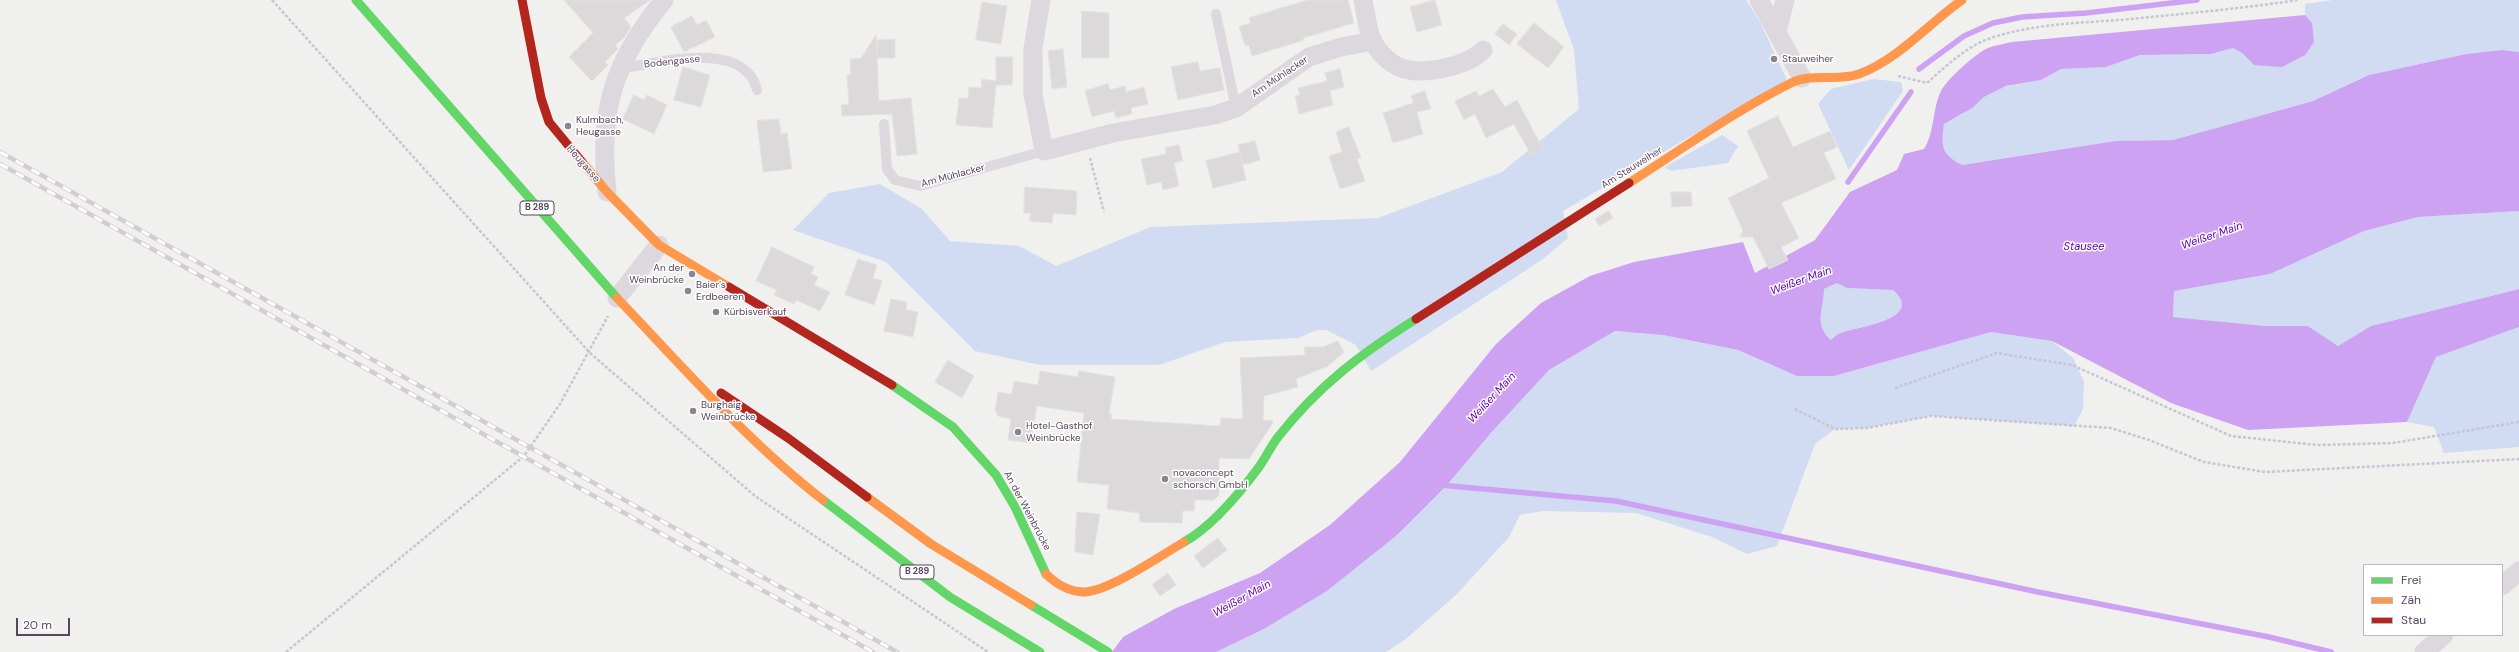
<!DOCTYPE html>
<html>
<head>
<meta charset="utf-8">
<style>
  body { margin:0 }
  #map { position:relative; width:2519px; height:652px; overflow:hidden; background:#f0f0ef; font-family:"DM Sans",sans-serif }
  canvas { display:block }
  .legend { position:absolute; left:2363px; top:564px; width:140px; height:72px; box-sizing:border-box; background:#fff; border:1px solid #bdb5bf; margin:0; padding:5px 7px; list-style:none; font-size:12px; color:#59455e }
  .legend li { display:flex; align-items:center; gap:8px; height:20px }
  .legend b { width:20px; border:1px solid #bdb5bf }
  .scale { position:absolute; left:16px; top:618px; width:54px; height:18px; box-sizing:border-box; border:2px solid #59455e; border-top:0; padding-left:5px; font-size:12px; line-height:14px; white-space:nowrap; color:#59455e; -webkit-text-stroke:3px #fff; paint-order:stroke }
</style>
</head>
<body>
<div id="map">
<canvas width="2519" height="652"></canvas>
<ul class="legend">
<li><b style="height:5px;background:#63d668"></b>Frei</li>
<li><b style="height:5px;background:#ff974d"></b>Zäh</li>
<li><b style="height:5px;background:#b3261e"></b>Stau</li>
</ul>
<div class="scale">20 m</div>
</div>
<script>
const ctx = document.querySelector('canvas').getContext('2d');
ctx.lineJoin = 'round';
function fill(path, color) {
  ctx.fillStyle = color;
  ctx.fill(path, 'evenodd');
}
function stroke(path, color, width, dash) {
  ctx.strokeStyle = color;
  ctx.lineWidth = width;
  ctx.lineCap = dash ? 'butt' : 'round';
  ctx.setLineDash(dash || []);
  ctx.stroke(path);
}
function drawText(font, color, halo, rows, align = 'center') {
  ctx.font = font + ' "DM Sans",sans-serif';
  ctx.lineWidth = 3;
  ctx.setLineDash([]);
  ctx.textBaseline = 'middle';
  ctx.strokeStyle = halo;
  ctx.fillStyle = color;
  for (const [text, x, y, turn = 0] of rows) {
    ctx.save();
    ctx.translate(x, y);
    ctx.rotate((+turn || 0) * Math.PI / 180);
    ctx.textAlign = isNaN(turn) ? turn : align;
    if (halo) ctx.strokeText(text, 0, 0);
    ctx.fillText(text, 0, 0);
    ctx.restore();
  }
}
fill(new Path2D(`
  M1556 0H1746L1760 22 1787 80 1563 211 1568 238 1543 259 1371 371 1356 345 1326 330H1317L1298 338 1225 342 1159 365H1040L975 351 886 262 793 230 829 193 880 184 922 209 950 241 1019 246 1056 266 1151 227 1378 218 1502 172 1579 109 1574 50Z
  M2333 0H2519V52L2502 50 2466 54 2369 75 2313 101 2173 140 2115 141 1962 165C1941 154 1941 145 1944 123L1961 115 1984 97 2004 87 2041 80 2061 69 2106 67 2140 55 2211 54 2233 48 2242 53 2254 65H2268L2312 23 2305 15V4Z
  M1873 79 1901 82 1903 91 1849 170 1818 104 1831 89Z
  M1722 135 1738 146 1728 163 1671 171 1665 167Z
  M2519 211V289L2371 326 2338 346 2308 326H2265L2173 317 2174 291 2270 274 2364 231 2418 217Z
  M1837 283 1847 288 1893 290C1927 320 1854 327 1841 333 1837 334 1834 337 1831 340 1813 324 1824 309 1824 289Z
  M2519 327V447L2444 453 2434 427 2407 422 2436 357Z
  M1615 331 1663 335 1738 350 1797 376H1834L1991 332 2052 341 2073 358 2084 382 2083 409 2074 426 1931 416 1867 428 1835 429 1815 444 1777 546 1747 554 1712 537 1636 513 1543 511 1520 515 1509 537 1457 594 1406 639 1386 652H1216L1264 629 1327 591 1396 536 1549 370Z`), '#d1dbf1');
fill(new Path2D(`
  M2305 15 2312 23 2314 42 2305 55 2282 67 2254 65 2242 53 2233 48 2211 54 2140 55 2106 67 2061 69 2041 80 2006 86 1984 97 1972 108 1944 124C1941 146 1941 154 1962 165L2115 141 2173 140 2313 101 2369 75 2466 54 2502 50 2519 52V211L2418 217 2364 231 2270 274 2174 291 2173 317 2265 326H2308L2338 346 2371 326 2519 289V327L2436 357 2407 422 2248 430 2171 403 2052 341 1991 332 1834 376H1797L1738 350 1663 335 1615 331 1549 370 1490 434 1446 486 1396 536 1327 591 1264 629 1216 652H1112L1123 637 1174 609 1260 573 1330 525 1400 462 1496 344 1541 303 1590 276 1634 262 1743 242 1755 273 1815 240 1850 192 1897 170 1904 154 1924 149C1935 132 1932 109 1941 91 1947 79 1976 53 1988 48 1996 45 2004 44 2012 42ZM1837 283 1847 288 1893 290C1927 320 1854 327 1841 333 1837 334 1834 337 1831 340 1813 324 1824 309 1824 289Z`), '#cda2f3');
stroke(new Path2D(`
  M1919 69 1964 36 1993 23 2022 17 2086 13 2197 0
  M1848 182 1911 92
  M1440 485 1616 501 2038 592 2269 637 2331 652`), '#cda2f3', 5.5);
const building = new Path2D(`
  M564 0H650L624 18 631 27 624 38 615 45 618 49 605 62 608 65 592 81 569 57 593 33Z
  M1308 0H1348L1354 23 1303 38 1304 40 1252 56 1249 45 1245 46 1239 26 1251 23 1249 18Z
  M1435 0 1442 25 1417 32 1410 7Z
  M982 2 1007 6 1001 44 976 40Z
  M1082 11 1109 13V58H1082Z
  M692 16 697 25 706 20 715 37 684 52 671 27Z
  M1534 23 1564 47 1548 68 1517 44Z
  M1503 24 1517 34 1509 45 1495 34Z
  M876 35 877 53V40L895 39V58H877L879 101 911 98 917 154 897 156 892 114 842 116 841 105 849 104 847 75H851L850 59 861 58Z
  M1063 49 1067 87 1052 89 1048 51Z
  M996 57H1013L1012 85H996L992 128 956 125 959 98 968 99 969 87 981 88 982 79 996 81Z
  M1198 62 1200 71 1220 68 1224 90 1178 100 1171 67Z
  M683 67 710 75 701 107 674 100Z
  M1340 69 1344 87 1330 91 1329 87 1333 105 1299 114 1295 96 1300 95 1298 88 1327 81 1325 73Z
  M1108 84 1110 90 1125 86 1126 92 1144 87 1148 104 1131 108 1132 114 1116 118 1114 111 1092 117 1085 91Z
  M1493 89 1505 107 1517 100 1543 149 1531 155 1514 124 1486 138 1475 114 1464 120 1455 101 1476 91 1479 96Z
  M1425 91 1431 109 1417 112 1423 134 1393 143 1383 113 1413 103 1411 96Z
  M634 95 644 100 647 95 667 105 654 134 623 119Z
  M1778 116 1793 147 1830 131 1837 147 1824 153 1836 179 1781 203 1799 238 1781 247 1788 260 1769 269 1753 237H1740L1743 230 1728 198 1769 178 1747 131Z
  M779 119 781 134 787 133 792 169 763 172 757 121Z
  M1349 127 1361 158 1357 159 1365 181 1340 189 1329 156 1342 152 1336 132Z
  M1255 141 1260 160 1243 165 1238 145Z
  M1179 145 1183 161 1174 163 1179 186 1163 190 1161 182 1147 185 1141 159 1166 154 1165 148Z
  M1240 152 1246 180 1213 188 1206 161Z
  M1025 187 1077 191 1076 215 1053 213 1052 223 1029 221 1031 213H1024Z
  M1671 192H1691L1692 206 1672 207Z
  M1609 211 1613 218 1599 226 1595 219Z
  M772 247 814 267 811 274 818 277 814 285 830 292 820 311 796 300 794 304 774 295 777 290 756 281Z
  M858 259 877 265 873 278 882 281 874 305 845 295Z
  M891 299 907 302 906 310 918 312 913 337 884 331Z
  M1338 341 1344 352 1328 366 1296 379 1298 387 1264 396 1263 420 1273 421 1272 424 1249 459 1219 458V495L1214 500H1195L1194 511H1183L1182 523 1140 522 1139 513 1107 509 1109 485 1077 482 1084 413 1037 406 1031 443 1008 440 1011 419 998 416 995 410 998 392 1012 394 1014 381 1038 385 1040 371 1078 377 1079 371 1115 377 1109 414H1112L1111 419 1220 426 1221 418 1243 419 1240 358 1305 355 1304 347H1323Z
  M948 360 974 376 962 398 935 382Z
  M1077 512 1100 514 1093 555 1075 552Z
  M1218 538 1227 550 1203 568 1194 556Z
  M1168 573 1176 585 1160 596 1152 585Z`);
fill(building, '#dcd9db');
stroke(building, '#e3e1e2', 1);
stroke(new Path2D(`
  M272 0 590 353 755 496 988 652
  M1898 76 1927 83C1946 66 1967 46 1991 38 2033 24 2077 23 2120 20 2180 14 2239 9 2298 0
  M1090 158 1104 212
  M1895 388 1997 353 2072 365 2231 436 2317 445 2393 443 2519 422
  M1795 409 1835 429 1867 428 1931 416 2111 428 2149 440 2204 462 2265 472 2519 459
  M286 652 524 456 560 404 608 316`), '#c6c5d3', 2.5, [3, 2]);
stroke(new Path2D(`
  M1216 14 1236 108
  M619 69C656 63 745 38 757 90
  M884 124 887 169 895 180 920 186 1044 151`), '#ddd8de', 10);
stroke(new Path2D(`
  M1041 0 1033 48V94L1044 151 1113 133 1215 115 1236 108 1309 57 1341 47 1373 41
  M1363 0C1366 13 1367 30 1373 42 1379 53 1390 64 1402 68 1423 76 1468 66 1483 50
  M1759 0 1802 78
  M1777 31 1785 0
  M607 192C598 112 613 62 664 0
  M617 298 659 245
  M2502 586 2519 571
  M2424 652 2444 635`), '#ddd8de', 19);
stroke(new Path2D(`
  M356 0 617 298
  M892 385 953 427 996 475 1015 507 1046 574
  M823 500 950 597 1040 652
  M1184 542C1213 526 1239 494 1259 467 1266 457 1271 446 1278 437 1319 385 1362 353 1416 319
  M1031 605 1108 652`), '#63d668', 9);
stroke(new Path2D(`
  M582 162 607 192 659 245 729 287
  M1629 183C1682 149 1735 111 1791 83 1812 72 1837 82 1859 74 1899 59 1928 24 1962 0
  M617 298C683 367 747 441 823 500
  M867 497 931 544 1031 605
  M1046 574C1056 584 1070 592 1084 592 1108 592 1162 555 1184 542`), '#ff974d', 9);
stroke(new Path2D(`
  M522 0 541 98 549 122 582 162
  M729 287 892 385
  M1416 319 1629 183
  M721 393 788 438 867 497`), '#b3261e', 9);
const rail = new Path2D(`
  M0 152 897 652
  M0 164 873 652`);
stroke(rail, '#d1cdd2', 4.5);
stroke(rail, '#fff', 3, [9]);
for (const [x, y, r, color] of [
  [1774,59,4,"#8e8191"],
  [568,126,4,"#8e8191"],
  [692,274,4,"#8e8191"],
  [688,291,4,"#8e8191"],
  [716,312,4,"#8e8191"],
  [693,411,4,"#8e8191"],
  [1018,432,4,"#8e8191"],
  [1165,479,4,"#8e8191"]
]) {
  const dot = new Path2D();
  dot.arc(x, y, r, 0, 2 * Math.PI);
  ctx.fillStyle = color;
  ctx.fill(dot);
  stroke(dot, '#fff', 1.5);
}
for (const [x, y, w] of [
  [537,208,34],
  [917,572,34]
]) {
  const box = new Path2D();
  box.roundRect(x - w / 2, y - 7, w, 14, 3);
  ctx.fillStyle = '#fff';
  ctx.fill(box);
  stroke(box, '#59455e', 1);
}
drawText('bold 9px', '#59455e', null, [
  ["B 289",537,208],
  ["B 289",917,572]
]);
drawText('10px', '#59455e', '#fff', [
  ["Stauweiher",1782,59],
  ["Kulmbach,",576,120],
  ["Heugasse",576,132],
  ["An der",684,268,"right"],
  ["Weinbrücke",684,280,"right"],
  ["Baier's",696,285],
  ["Erdbeeren",696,297],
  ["Kürbisverkauf",724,312],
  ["Burghaig",701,405],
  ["Weinbrücke",701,417],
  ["Hotel-Gasthof",1026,426],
  ["Weinbrücke",1026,438],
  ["novaconcept",1173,473],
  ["schorsch GmbH",1173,485]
], 'left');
drawText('10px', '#59455e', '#fff', [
  ["Bodengasse",672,62,-6],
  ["Am Mühlacker",1280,77,-34],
  ["Heugasse",583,164,49],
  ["Am Stauweiher",1632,168,-32],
  ["Am Mühlacker",953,176,-15],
  ["An der Weinbrücke",1027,511,62]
]);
drawText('italic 11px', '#6000b5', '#fff', [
  ["Weißer Main",2212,236,-19],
  ["Stausee",2084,247],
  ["Weißer Main",1801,281,-20],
  ["Weißer Main",1492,398,-47],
  ["Weißer Main",1242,599,-29]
]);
</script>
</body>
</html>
